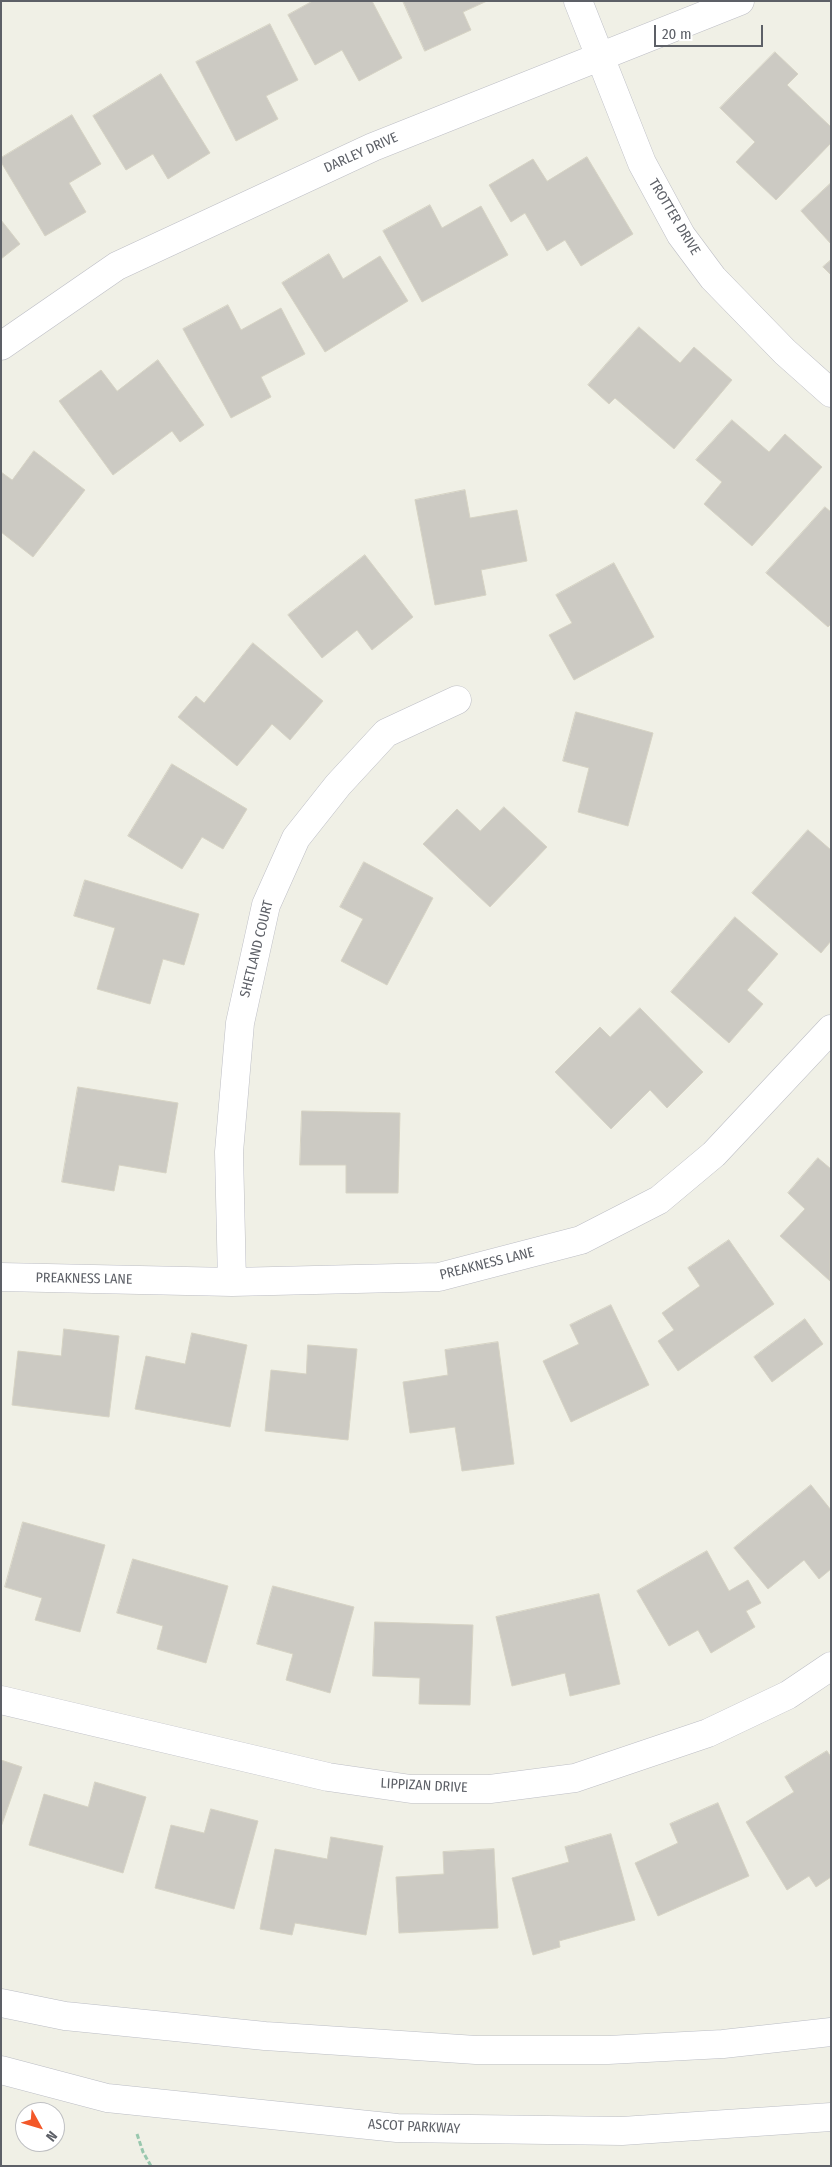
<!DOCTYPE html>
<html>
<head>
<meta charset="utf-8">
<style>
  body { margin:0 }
  #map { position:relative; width:832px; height:2167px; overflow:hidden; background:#f0f0e6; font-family:"Fira Sans Condensed",sans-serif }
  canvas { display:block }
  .frame { position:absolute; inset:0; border:2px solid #5d6067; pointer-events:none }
  .north { position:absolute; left:15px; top:2102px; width:50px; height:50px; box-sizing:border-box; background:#fff; border:1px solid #bebfc2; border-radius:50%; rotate:129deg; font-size:14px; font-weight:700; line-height:20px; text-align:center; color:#5d6067 }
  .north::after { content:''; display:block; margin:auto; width:18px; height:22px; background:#f35829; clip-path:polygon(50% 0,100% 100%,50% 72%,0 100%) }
  .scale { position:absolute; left:654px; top:25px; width:109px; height:22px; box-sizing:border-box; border:2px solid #5d6067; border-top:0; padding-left:6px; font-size:15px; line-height:18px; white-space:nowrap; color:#5d6067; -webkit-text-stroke:4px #fff; paint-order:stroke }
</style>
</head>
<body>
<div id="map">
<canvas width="832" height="2167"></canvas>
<div class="frame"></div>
<div class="north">N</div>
<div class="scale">20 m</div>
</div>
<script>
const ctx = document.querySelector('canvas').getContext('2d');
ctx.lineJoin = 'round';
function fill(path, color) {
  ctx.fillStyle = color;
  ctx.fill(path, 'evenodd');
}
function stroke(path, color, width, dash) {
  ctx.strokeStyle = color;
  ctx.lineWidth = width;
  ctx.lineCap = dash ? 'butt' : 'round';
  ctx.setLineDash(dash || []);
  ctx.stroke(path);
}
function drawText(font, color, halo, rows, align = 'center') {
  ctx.font = font + ' "Fira Sans Condensed",sans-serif';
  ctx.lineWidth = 5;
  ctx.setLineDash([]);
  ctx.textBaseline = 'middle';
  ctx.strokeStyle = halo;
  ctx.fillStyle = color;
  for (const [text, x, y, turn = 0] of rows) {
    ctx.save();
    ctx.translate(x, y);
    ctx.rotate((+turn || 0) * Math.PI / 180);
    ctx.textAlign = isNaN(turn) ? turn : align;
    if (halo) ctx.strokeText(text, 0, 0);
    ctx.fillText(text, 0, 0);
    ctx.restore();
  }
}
const building = new Path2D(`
  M313 1H372L402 58 359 81 342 50 315 65 288 15Z
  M403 1H487L463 12 471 30 425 51Z
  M270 24 298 80 266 96 278 119 236 141 196 62Z
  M775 52 798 74 787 85 831 127V143L776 200 736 162 755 142 720 108Z
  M161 74 210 153 168 179 153 154 126 170 93 116Z
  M72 115 101 164 69 183 86 212 45 236 1 162V158Z
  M587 157 633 234 581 266 565 240 547 251 525 213 511 222 489 185 533 159 547 181Z
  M831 183V244L801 211Z
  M430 205 442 228 481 206 508 255 422 302 383 231Z
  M1 220 20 244 1 259Z
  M329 254 343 279 380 256 408 301 325 352 282 283Z
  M831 260V275L823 267Z
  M228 305 241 330 281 308 305 354 261 377 271 397 231 418 183 329Z
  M639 327 680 363 694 347 732 380 674 449 615 398 609 404 588 385Z
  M158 360 204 425 180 442 172 431 113 475 59 401 101 370 117 391Z
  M732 420 769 452 785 434 822 467 752 546 704 504 722 482 696 460Z
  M34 451 85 490 33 557 1 532V472L12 480Z
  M465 490 470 518 517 510 527 561 481 570 486 595 435 605 415 500Z
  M825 507 831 512V624L828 627 766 573Z
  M365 555 413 617 372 650 357 630 322 658 288 615Z
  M614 563 654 637 574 680 549 635 572 623 556 595Z
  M253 643 323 701 290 740 272 724 237 766 178 717 196 696 204 703Z
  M576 712 653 733 628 826 578 812 589 768 563 761Z
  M172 764 247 809 223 849 202 837 182 869 128 836Z
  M504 807 547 847 490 907 423 844 457 809 480 831Z
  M808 830 831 850V941L821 953 752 893Z
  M364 862 433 898 387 985 341 961 363 919 340 907Z
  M85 880 199 914 184 965 163 959 150 1004 97 989 115 928 74 916Z
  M735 917 778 954 747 990 763 1004 729 1043 671 992Z
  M640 1008 703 1072 667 1108 650 1090 611 1129 555 1072 600 1027 610 1037Z
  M78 1087 178 1103 166 1173 119 1165 114 1191 62 1182Z
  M302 1111 400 1113 398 1193H346V1165H300Z
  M818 1158 831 1169 830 1281 780 1236 805 1209 788 1193Z
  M729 1240 774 1304 678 1371 658 1341 674 1330 662 1313 700 1286 688 1268Z
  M611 1305 649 1385 571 1422 543 1361 579 1344 570 1325Z
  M805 1319 823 1344 772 1382 754 1357Z
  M64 1329 119 1336 109 1417 12 1405 18 1351 61 1356Z
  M192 1333 247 1345 230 1427 135 1409 146 1356 185 1364Z
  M498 1342 514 1464 462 1471 455 1427 410 1433 403 1382 448 1375 445 1350Z
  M308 1345 357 1349 348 1440 265 1431 271 1370 306 1374Z
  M811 1485 831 1510V1569L819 1579 804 1560 768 1589 734 1548Z
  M23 1522 105 1545 80 1632 35 1620 42 1598 5 1587Z
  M707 1551 729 1591 748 1580 761 1603 746 1611 755 1627 711 1653 698 1630 669 1646 637 1591Z
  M133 1559 228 1586 206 1663 157 1649 163 1626 117 1613Z
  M273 1586 354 1607 330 1693 286 1680 293 1654 257 1644Z
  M599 1594 620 1684 570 1696 565 1673 512 1686 496 1617Z
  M375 1622 473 1625 470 1705 419 1704 420 1678 373 1676Z
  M827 1751 831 1757V1877L816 1887 809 1876 787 1890 746 1822 794 1792 785 1777Z
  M1 1760 22 1767 1 1827Z
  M95 1782 146 1797 123 1873 29 1845 44 1794 88 1807Z
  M718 1803 749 1876 658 1916 635 1863 678 1843 670 1824Z
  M211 1809 258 1821 234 1909 155 1888 171 1825 204 1833Z
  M611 1834 635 1920 559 1941 560 1947 533 1955 512 1878 569 1862 565 1847Z
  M331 1837 383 1846 366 1935 295 1923 292 1935 260 1929 275 1849 327 1859Z
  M494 1849 498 1928 399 1933 396 1877 444 1874 443 1852Z`);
fill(building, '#cccac3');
stroke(building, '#d6d3c4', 1);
const minor = new Path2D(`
  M578 1 642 163 681 235 713 278 785 352 831 393
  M1 346 117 266 373 147 740 1
  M1 1277 232 1282 439 1277 581 1240 659 1200 714 1154 831 1029
  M232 1282 229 1152 240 1023 266 905 296 838 338 785 386 733 457 700
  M1 1700 328 1777 411 1789H490L575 1778 708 1733 788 1695 831 1666`);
const secondary = new Path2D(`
  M1 2003 65 2016 265 2036 476 2050H608L723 2044 831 2032
  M1 2070 107 2098 397 2128 622 2131 831 2117`);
stroke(minor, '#bdbec5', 29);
stroke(secondary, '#bbbdc4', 29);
stroke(new Path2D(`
  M137 2134 143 2152 151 2166`), '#99c8ae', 3, [5, 2.5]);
stroke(minor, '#fff', 28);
stroke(secondary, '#fff', 28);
drawText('14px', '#5d6067', '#fff', [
  ["DARLEY DRIVE",361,153,-24],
  ["TROTTER DRIVE",674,217,59],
  ["SHETLAND COURT",257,949,-76],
  ["PREAKNESS LANE",487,1264,-14],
  ["PREAKNESS LANE",84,1279,1],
  ["LIPPIZAN DRIVE",424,1786,3],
  ["ASCOT PARKWAY",414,2127,3]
]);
</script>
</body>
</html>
